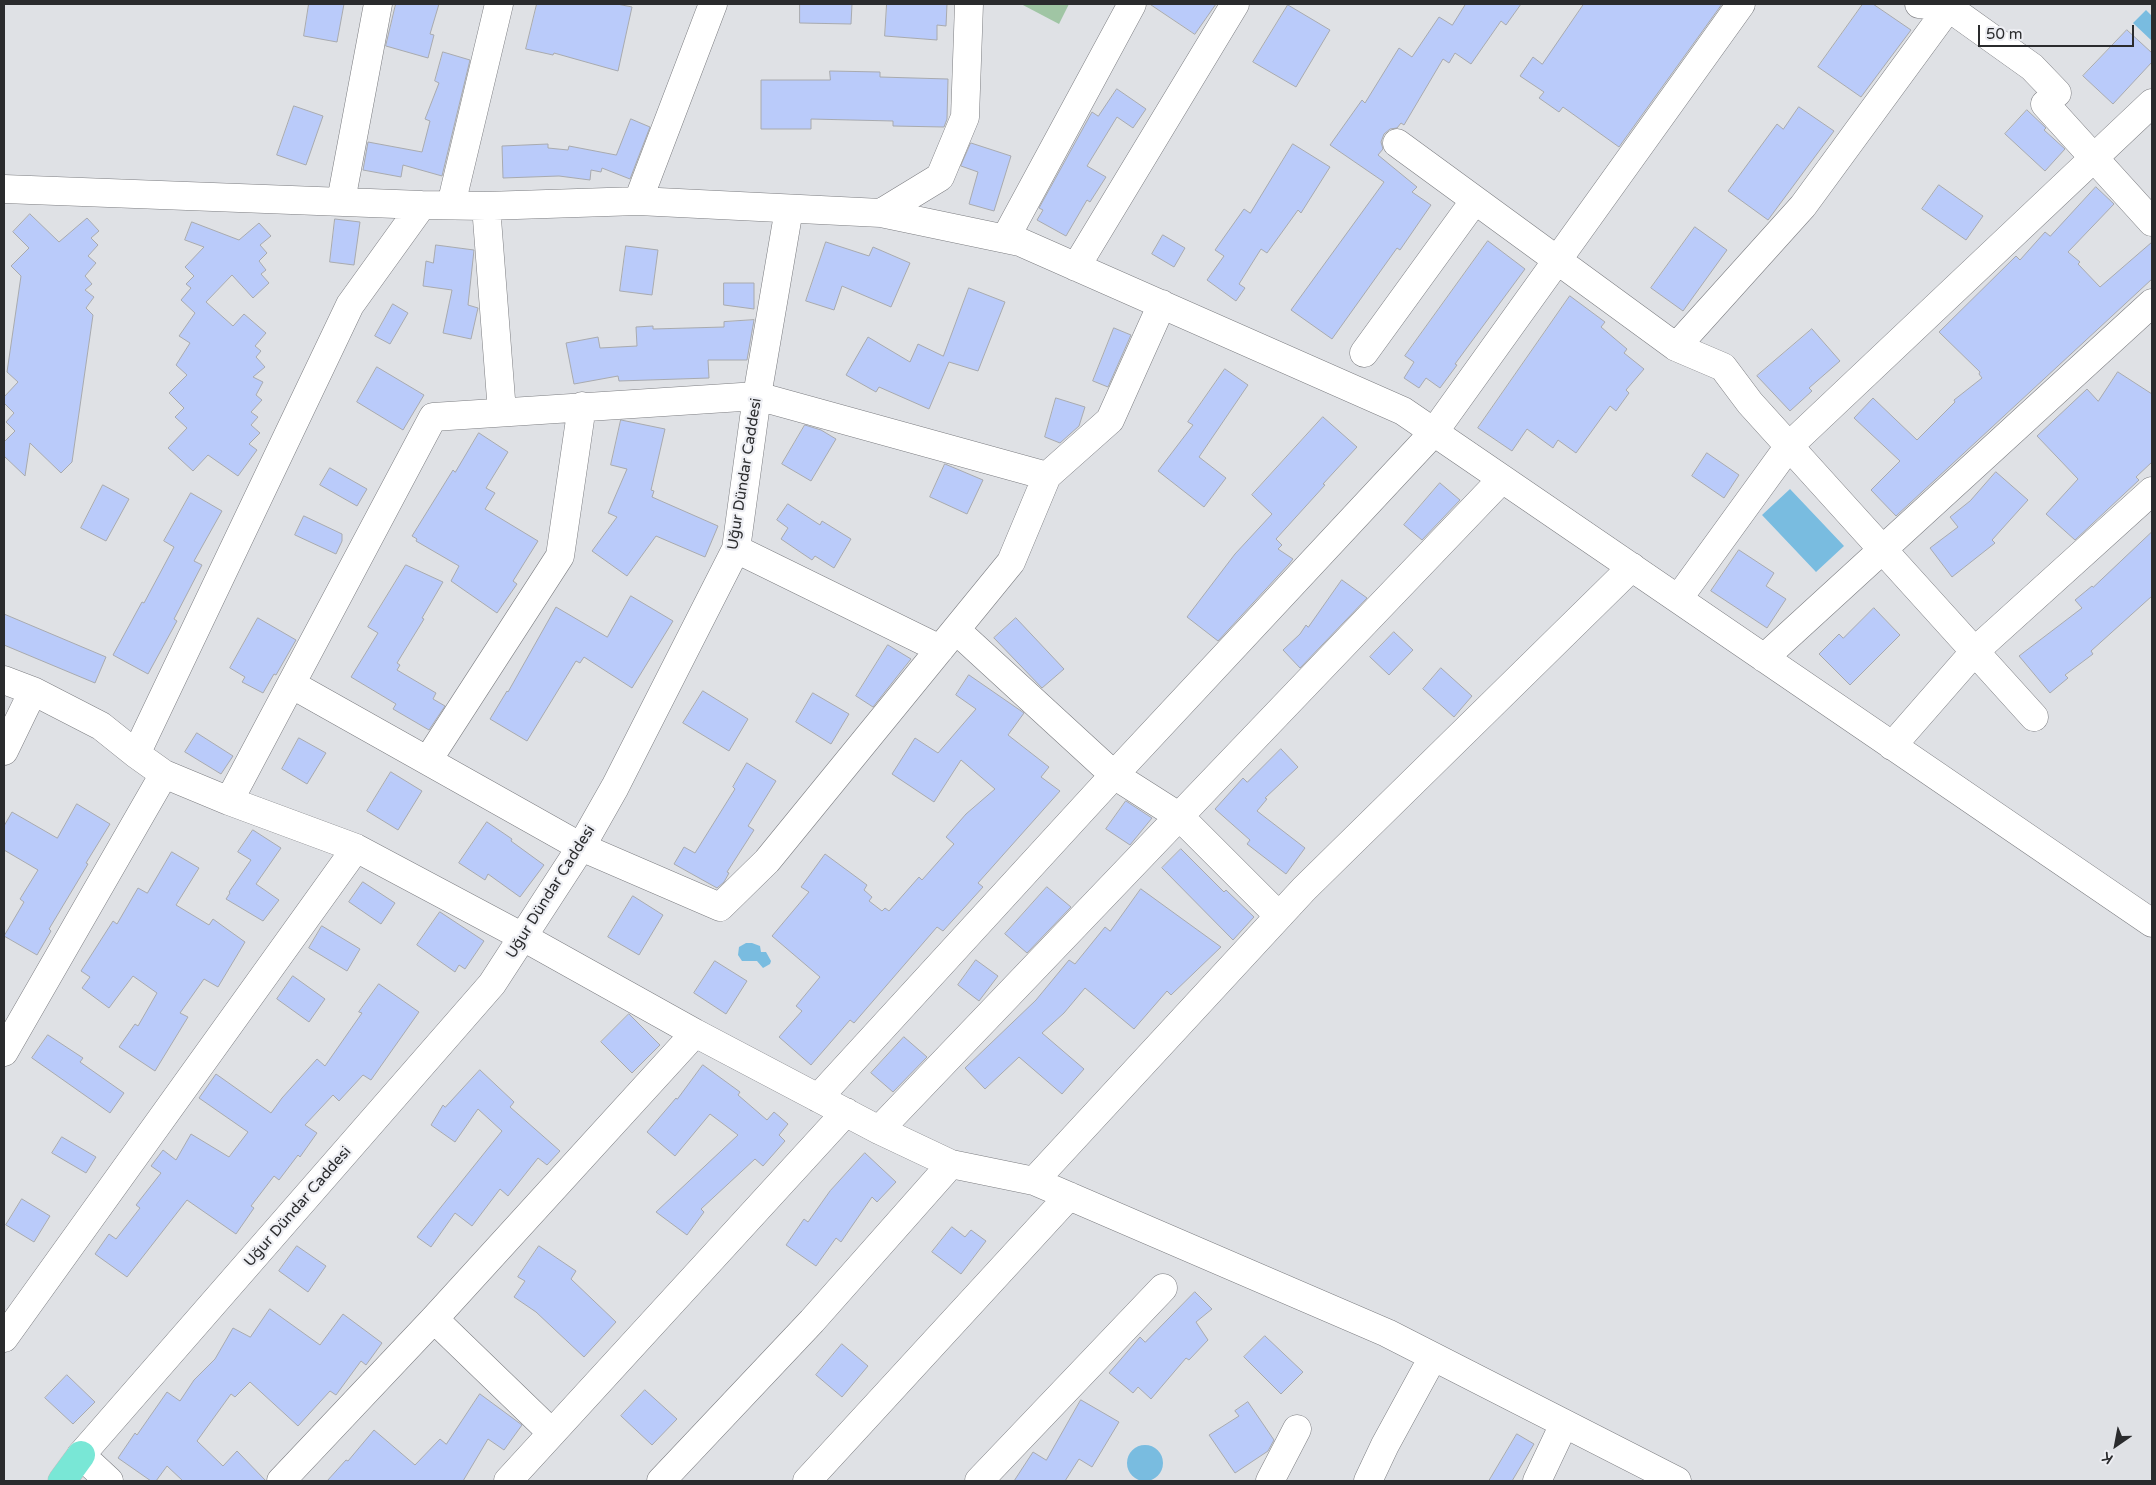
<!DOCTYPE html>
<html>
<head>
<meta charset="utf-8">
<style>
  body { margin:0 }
  #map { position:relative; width:2156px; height:1485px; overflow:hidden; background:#dfe1e5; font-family:"Varela Round",sans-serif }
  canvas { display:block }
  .frame { position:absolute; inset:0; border:5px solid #2a2b2d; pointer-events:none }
  .north { position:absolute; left:2091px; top:1420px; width:50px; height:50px; -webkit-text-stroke:4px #edeef3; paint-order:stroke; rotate:213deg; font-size:14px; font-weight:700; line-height:20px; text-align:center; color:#2a2b2d }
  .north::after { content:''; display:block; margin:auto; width:18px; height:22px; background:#2a2b2d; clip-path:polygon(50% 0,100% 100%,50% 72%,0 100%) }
  .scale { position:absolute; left:1978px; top:25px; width:156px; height:22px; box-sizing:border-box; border:2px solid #2a2b2d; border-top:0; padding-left:6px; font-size:15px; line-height:18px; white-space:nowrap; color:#2a2b2d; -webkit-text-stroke:4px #edeef3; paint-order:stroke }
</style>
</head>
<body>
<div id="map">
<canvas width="2156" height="1485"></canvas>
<div class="frame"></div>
<div class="north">K</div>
<div class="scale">50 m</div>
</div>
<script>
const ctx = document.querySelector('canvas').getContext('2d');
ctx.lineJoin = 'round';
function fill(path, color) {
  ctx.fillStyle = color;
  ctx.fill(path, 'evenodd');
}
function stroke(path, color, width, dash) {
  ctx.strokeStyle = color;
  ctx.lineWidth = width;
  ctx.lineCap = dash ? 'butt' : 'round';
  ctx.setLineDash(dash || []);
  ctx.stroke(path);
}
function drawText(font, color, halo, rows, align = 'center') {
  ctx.font = font + ' "Varela Round",sans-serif';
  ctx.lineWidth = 4.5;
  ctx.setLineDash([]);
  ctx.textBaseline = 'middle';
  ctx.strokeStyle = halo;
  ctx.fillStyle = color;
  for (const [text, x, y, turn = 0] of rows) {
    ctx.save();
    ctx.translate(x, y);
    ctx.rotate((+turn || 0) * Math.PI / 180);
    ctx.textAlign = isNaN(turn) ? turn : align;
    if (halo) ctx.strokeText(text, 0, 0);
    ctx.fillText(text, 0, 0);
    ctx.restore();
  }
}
fill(new Path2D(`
  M1021 4H1069L1059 24Z`), '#a0c5a4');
fill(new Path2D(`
  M2146 10 2152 16V41L2133 23Z
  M1790 489 1844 546 1816 572 1762 515Z
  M746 943H752L760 946 761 952H766L771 961 770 964 763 968 757 961H742L738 955 739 947Z
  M1127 1463a18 18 0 1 1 36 0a18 18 0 1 1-36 0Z`), '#79bce0');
const building = new Path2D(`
  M309 4H344L337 42 304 36Z
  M396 4H439L430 34 434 35 428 58 386 46Z
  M537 4H617L632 7 618 71 554 53 553 55 526 49Z
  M800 4H852L851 24 800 23Z
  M887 4H947L946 26 937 25V40L885 36Z
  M1150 4H1216L1195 34Z
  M1466 4H1521L1506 25 1501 21 1471 64 1455 53 1449 63 1443 59 1404 125 1401 123 1397 128 1390 129 1384 134 1381 142 1383 149 1378 155 1417 187 1412 192 1431 205 1400 250 1397 248 1332 339 1291 310 1384 182 1330 145 1362 100 1365 103 1399 48 1412 57 1439 17 1452 25Z
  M1584 4H1722L1619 147 1563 107 1559 112 1539 98 1544 92 1520 76 1533 57 1542 64Z
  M1863 4H1873L1911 30 1861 97 1818 67Z
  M1288 5 1330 30 1296 87 1253 62Z
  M2127 30 2152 53V62L2113 104 2083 76Z
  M443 52 470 60 442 176 403 165 401 177 363 170 368 142 422 152 430 121 425 119 439 83 435 81Z
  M830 71 880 72V77L948 79 947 119 944 127 893 126V121L811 119V129H761V80H830Z
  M1117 89 1146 109 1133 128 1117 117 1087 166 1106 177 1090 202 1087 200 1066 236 1037 220 1043 210 1039 208 1092 112 1098 116Z
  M294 106 323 116 306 165 277 155Z
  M1799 107 1834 131 1768 220 1728 191 1777 124 1783 129Z
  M2027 110 2046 128 2044 130 2065 149 2045 171 2005 134Z
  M631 119 650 127 630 179 602 168 601 172 591 170 590 180 559 176 503 178 502 146 548 144V148L568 150 569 146 616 155Z
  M971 143 1011 156 994 211 969 204 978 172 961 166Z
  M1293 144 1330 167 1301 213 1298 210 1267 253 1261 249 1239 284 1245 288 1236 301 1207 280 1224 256 1215 250 1244 209 1250 213Z
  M1939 185 1983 216 1966 240 1922 209Z
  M2096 187 2114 204 2068 252 2080 262 2078 264 2100 287 2152 242V279L1896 516 1871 490 1900 461 1854 418 1873 398 1917 440 1955 402 1954 400 1982 378 1979 374 1980 372 1939 332 2016 256 2020 260 2045 232 2050 236Z
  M30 214 59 242 87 218 99 231 91 238 98 245 88 256 96 263 85 276 92 284 85 290 94 297 86 308 93 315 72 462 61 473 30 443 25 476 4 456V442L15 431 6 422 14 413 4 403V397L18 382 7 372 21 276 11 266 29 248 13 232Z
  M335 219 360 222 354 265 330 262Z
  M192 222 239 240 259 223 271 236 260 245 267 253 259 261 266 270 261 274 269 283 253 298 232 275 206 302 233 326 244 314 266 333 255 346 261 351 256 357 265 367 253 377 263 382 256 395 262 400 251 412 258 417 251 425 260 433 249 444 257 450 238 476 208 455 193 471 168 448 187 428 175 417 184 408 169 393 187 375 176 365 190 343 179 336 195 313 181 300 191 288 186 284 194 276 185 267 204 247 185 240Z
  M1695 227 1727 250 1683 311 1651 288Z
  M1163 235 1185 248 1174 267 1152 254Z
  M1488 241 1525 269 1455 364 1457 365 1440 388 1426 378 1419 388 1404 378 1414 362 1405 356Z
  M826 242 869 256 873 247 910 263 891 307 842 286 834 310 806 301Z
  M436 245 474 250 468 305 478 308 471 339 443 333 452 290 423 286 426 261 433 263Z
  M626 246 658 250 652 295 620 291Z
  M724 283H754V309L724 305Z
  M969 288 1005 302 978 371 949 362 929 409 879 387 876 392 846 375 868 337 910 362 918 344 943 356Z
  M1570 296 1605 322 1601 327 1627 349 1624 353 1644 369 1626 390 1629 393 1616 411 1610 406 1576 453 1558 440 1553 448 1527 429 1512 451 1478 428Z
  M393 304 408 313 390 344 375 336Z
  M754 320 747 360H708L709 378 619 381 618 376 574 384 566 343 598 337 600 348 637 346 636 327 653 326V329L724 327V322Z
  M1114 328 1131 335 1108 387 1093 381Z
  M1812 329 1840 361 1809 388 1812 391 1790 411 1757 376Z
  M377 367 424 395 403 430 357 402Z
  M1225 369 1248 385 1199 457 1226 478 1204 507 1158 471 1193 425 1188 422Z
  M2118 372 2152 394V462L2136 477 2139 480 2075 540 2046 514 2078 479 2037 436 2087 389 2098 401Z
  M1056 398 1085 407 1079 426 1060 443 1045 437Z
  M1323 417 1357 447 1323 484 1325 485 1276 539 1282 545 1278 549 1293 559 1289 564 1218 641 1187 617 1235 554 1272 514 1252 495Z
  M621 420 665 429 651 490 654 491 652 497 718 526 705 557 656 536 627 576 592 551 617 517 608 513 627 469 611 465Z
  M805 425 821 430 836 439 811 481 782 464Z
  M479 433 508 452 486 488 495 493 485 509 538 541 513 581 517 584 497 613 451 581 459 566 416 541 417 539 412 536 453 470 455 472Z
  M1707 453 1739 475 1724 498 1692 476Z
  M945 464 983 480 967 514 930 497Z
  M330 468 367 489 357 506 320 485Z
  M1996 472 2028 500 1992 540 1995 543 1952 577 1930 548 1958 527 1950 517 1970 501Z
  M1440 483 1460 500 1422 540 1404 525Z
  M103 485 129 499 106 541 81 528Z
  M191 493 222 511 194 561 202 565 174 619 177 621 148 674 113 655 142 602 144 603 174 547 164 541Z
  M788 504 820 525 822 521 851 539 834 568 815 556 812 560 781 539 788 528 777 520Z
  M304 516 342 534V541L336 554 295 535Z
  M2152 532V596L2091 651 2093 654 2065 675 2068 678 2050 693 2019 656 2082 608 2075 600 2092 586 2093 587Z
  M1739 550 1774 573 1766 586 1786 599 1767 628 1711 591Z
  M406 565 443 582 422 618 424 619 397 663 400 665 397 670 436 693 433 699 445 706 429 730 393 709 396 704 351 677 378 633 368 627Z
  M1342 580 1367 598 1300 668 1283 650 1300 634 1306 625 1308 627Z
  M631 596 673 621 632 688 584 657 580 663 576 661 527 741 490 719 507 691 508 692 556 607 607 637Z
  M1874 608 1900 635 1850 685 1819 654 1839 634 1843 638Z
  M4 614 106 657 95 683 4 645Z
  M258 618 296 640 276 675 274 674 263 693 242 682 245 677 230 668Z
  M1016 618 1064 669 1042 688 994 638Z
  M1394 632 1413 650 1389 675 1370 657Z
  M888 645 911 659 873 707 856 696Z
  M1441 668 1472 696 1454 717 1423 689Z
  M969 675 1024 713 1008 735 1049 767 1041 777 1060 791 978 883 983 887 943 931 937 927 854 1023 850 1020 811 1065 779 1037 802 1011 796 1006 820 977 772 936 809 892 801 887 825 854 867 885 864 890 872 897 869 901 882 911 885 908 889 911 919 877 922 880 954 844 946 837 966 814 995 789 961 760 934 802 892 774 915 738 938 753 976 709 956 695Z
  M703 691 748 719 729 751 683 723Z
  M813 693 849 714 831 744 796 722Z
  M197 733 233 756 221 774 185 752Z
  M299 738 326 753 307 784 282 769Z
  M1281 749 1298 767 1265 798 1267 799 1257 811 1305 848 1286 874 1247 844 1250 840 1215 809 1243 778 1247 782Z
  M747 763 776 781 748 826 754 830 727 872 729 873 724 882 717 888 674 864 684 847 695 853 735 789 733 787Z
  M391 772 422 791 398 830 367 811Z
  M1126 801 1152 818 1130 845 1106 829Z
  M77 804 110 824 86 863 88 864 49 929 51 931 37 955 4 936 24 902 20 899 38 870 4 850V826L12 812 57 838Z
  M487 822 512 839 511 841 544 865 520 897 488 874 485 880 459 863Z
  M253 830 281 848 256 884 279 900 263 921 226 899 230 893 229 892 251 860 238 852Z
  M1181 849 1224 892 1226 890 1254 917 1233 940 1162 868Z
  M172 852 199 868 176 905 209 925 213 919 245 942 218 987 204 979 180 1013 188 1017 155 1071 119 1047 135 1024 138 1026 157 993 133 976 109 1008 82 988 90 977 81 971 113 921 117 924 138 888 147 893Z
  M363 882 395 903 381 924 349 902Z
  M1047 887 1071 907 1027 953 1005 934Z
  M1141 889 1221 947 1171 995 1167 991 1134 1029 1085 988 1064 1013 1042 1033 1084 1069 1062 1094 1019 1057 985 1089 965 1068 1036 1000 1069 960 1075 964 1105 927 1110 931Z
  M633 896 663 915 639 955 608 937Z
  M440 912 484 941 465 969 459 965 455 972 417 945Z
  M322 926 360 949 347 971 309 948Z
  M976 960 998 976 979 1001 958 985Z
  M715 961 747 981 726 1014 694 993Z
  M293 976 325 999 309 1022 277 999Z
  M379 984 419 1012 371 1080 363 1075 339 1101 333 1095 305 1125 317 1133 300 1157 298 1155 279 1180 274 1176 251 1206 254 1208 236 1234 187 1200 127 1277 95 1254 109 1234 116 1239 140 1208 136 1205 161 1173 151 1166 163 1150 176 1160 191 1134 229 1157 248 1132 199 1098 216 1074 271 1113 282 1098 317 1059 325 1066 362 1013 359 1012Z
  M629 1014 660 1045 632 1073 601 1042Z
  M48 1035 83 1058 80 1062 124 1093 110 1113 32 1058Z
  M904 1037 927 1057 893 1092 871 1073Z
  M703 1065 740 1092 738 1095 767 1120 774 1112 788 1124 779 1135 785 1141 763 1166 755 1159 701 1209 704 1212 687 1235 656 1212 738 1135 710 1114 675 1156 647 1132 676 1098 677 1099Z
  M480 1070 514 1102 510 1107 560 1151 547 1165 538 1158 508 1196 500 1189 472 1226 455 1213 431 1247 417 1237 502 1131 478 1109 455 1142 431 1125 443 1105 445 1107Z
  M62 1137 96 1157 86 1173 52 1153Z
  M865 1153 896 1182 877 1202 872 1197 841 1242 836 1238 816 1266 786 1245 804 1219 808 1222 830 1191Z
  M22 1199 50 1216 34 1242 6 1225Z
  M952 1227 965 1237 971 1230 986 1241 961 1274 932 1252Z
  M297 1246 326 1266 308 1292 279 1271Z
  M539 1246 576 1271 571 1279 616 1322 584 1357 536 1312 514 1297 525 1281 518 1277Z
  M1195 1292 1212 1309 1196 1322 1208 1340 1189 1360 1186 1358 1151 1399 1138 1387 1133 1393 1109 1373 1140 1337 1145 1342Z
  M270 1309 320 1345 343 1314 382 1343 366 1365 361 1361 336 1395 330 1391 298 1426 250 1382 235 1397 231 1394 197 1441 223 1466 237 1451 266 1481H183L167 1466 156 1481H151L118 1458 135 1433 137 1435 167 1392 180 1401 194 1380 215 1359 233 1328 250 1337Z
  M1265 1336 1303 1372 1281 1394 1244 1357Z
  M842 1344 868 1366 842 1397 816 1375Z
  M67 1375 95 1402 73 1424 45 1398Z
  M645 1390 677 1419 652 1445 621 1416Z
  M480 1394 522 1425 504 1450 488 1439 463 1481H327L346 1460 348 1461 374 1430 415 1465 440 1439 446 1444Z
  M1081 1400 1119 1422 1092 1467 1079 1459 1065 1481H1014L1033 1452 1046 1460Z
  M1248 1402 1274 1440 1268 1451 1235 1473 1209 1435 1239 1416 1235 1411Z
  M1517 1434 1534 1444 1512 1481H1489Z`);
fill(building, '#bacbfa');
stroke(building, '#a8aaae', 1);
const minor = new Path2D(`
  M1919 4 1948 7 2032 67 2057 93
  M1951 4 1803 206 1676 347 1723 367 1750 403 2034 717
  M2045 104 2152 222
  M1397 143 1676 347
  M4 189 422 205 486 206 638 201 881 213 1020 242 1403 411 2152 923
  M341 201 378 4
  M638 201 713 4
  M451 205 499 4
  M486 206 502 412
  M881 213 940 177 965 117 969 4
  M1005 239 1132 4
  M1076 267 1235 4
  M1364 353 1475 200
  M736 549 940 649
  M1678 599 1789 446 2152 103
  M956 630 1114 775 1180 817 1279 916
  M1764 658 2152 303
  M4 680 33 691 101 726 136 754 164 774 229 801 356 848 523 937 695 1033 879 1130 951 1164 1034 1181 1387 1333 1677 1481
  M291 684 581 847 720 907 767 861 1011 562 1047 476 1110 420 1162 304
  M1892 746 1975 651 2152 491
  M4 751 33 691
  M136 754 350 305 422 205
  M428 760 560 556 582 406
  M229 801 433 417 757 396 1047 476
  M4 1052 164 774
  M818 1098 1114 775 1434 432 1741 4
  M879 1130 1502 479
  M1034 1181 1304 889 1632 567
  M434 1319 552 1433
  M4 1338 356 848
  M109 1481 81 1455 492 984 581 847 615 787 736 549 757 396 789 209
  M281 1481 434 1319 695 1033
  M508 1481 846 1112
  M661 1481 812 1321 951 1164
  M807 1481 1069 1196
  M979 1481 1163 1288
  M1270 1481 1297 1429
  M1368 1481 1385 1445 1433 1357
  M1537 1481 1564 1424`);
const major = new Path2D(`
  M62 1481 81 1455`);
stroke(minor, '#7c7d81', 29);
stroke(major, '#bfbfc0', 29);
stroke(minor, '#fff', 28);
stroke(major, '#79e7d6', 28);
drawText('15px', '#2a2b2d', '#edeef3', [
  ["Uğur Dündar Caddesi",745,474,-81],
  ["Uğur Dündar Caddesi",551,892,-58],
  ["Uğur Dündar Caddesi",298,1207,-49]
]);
</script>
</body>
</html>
